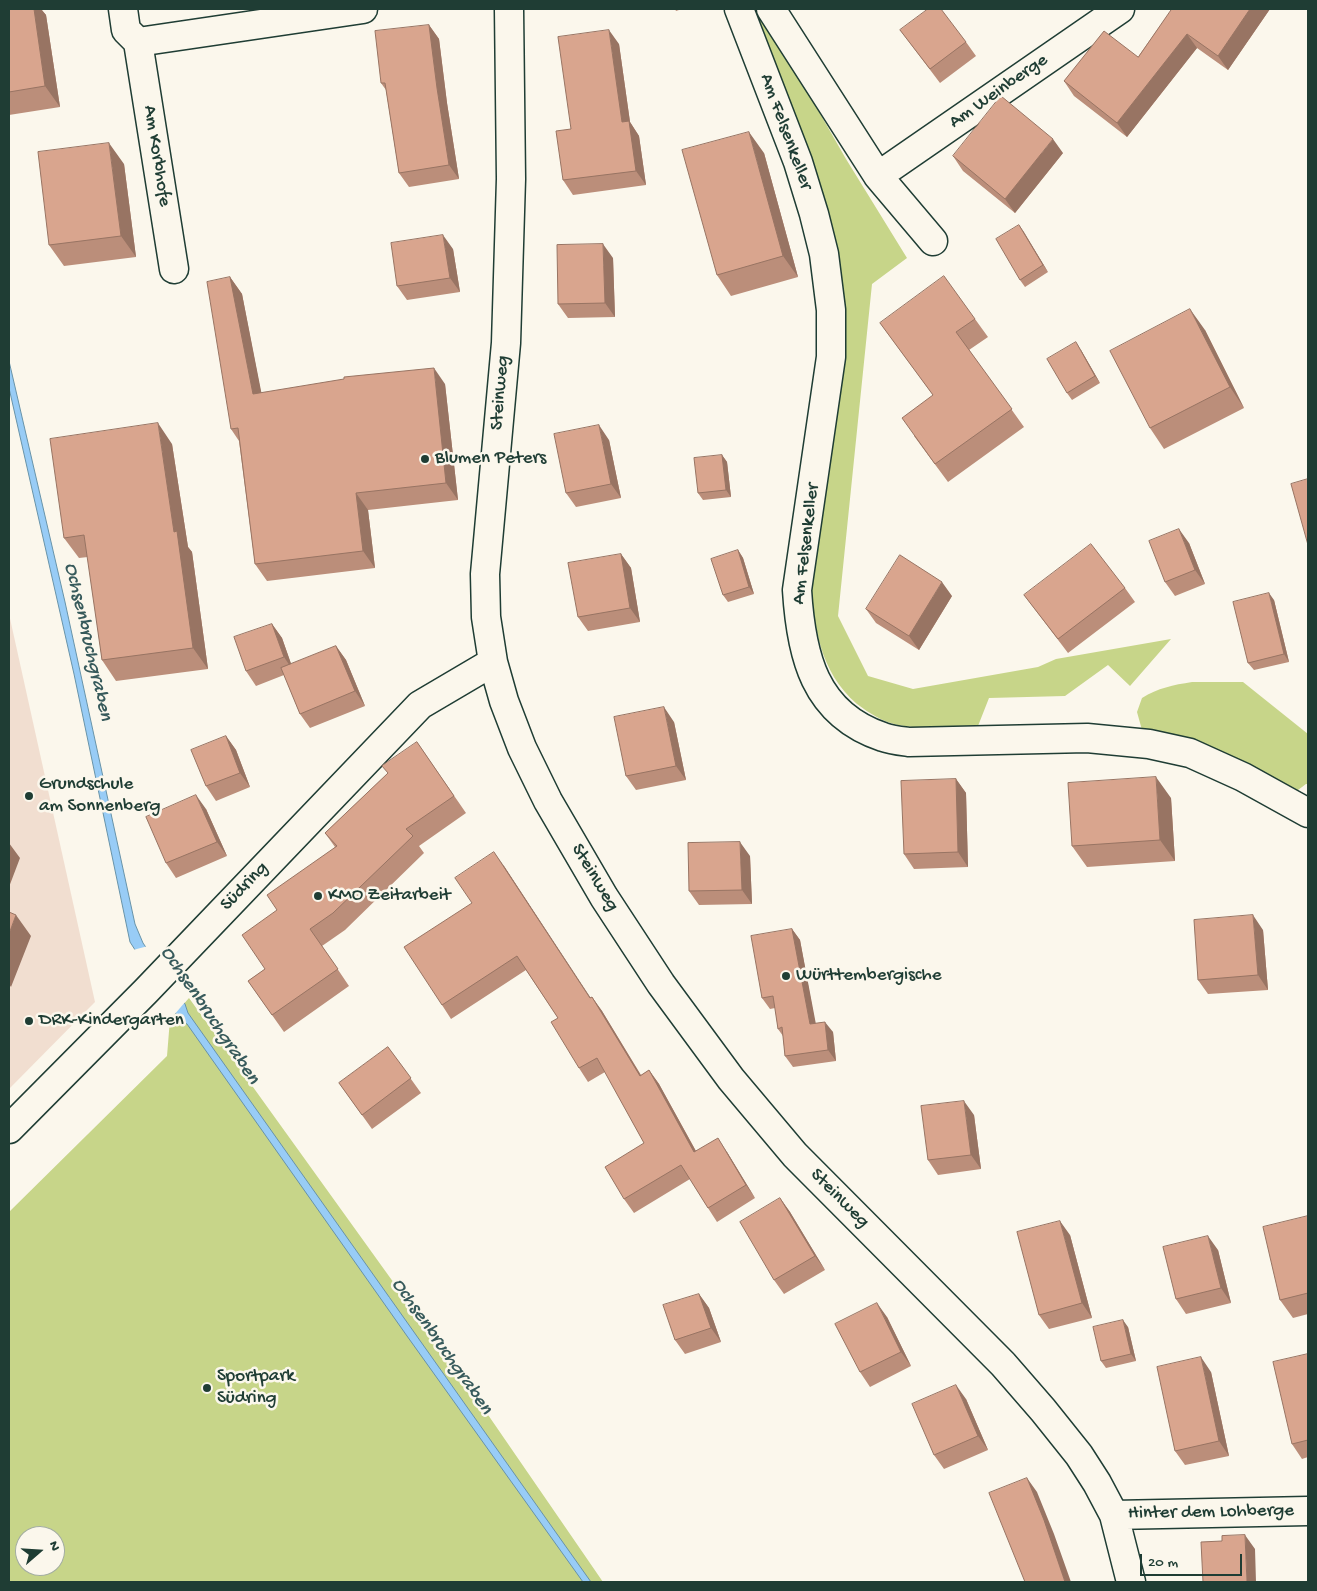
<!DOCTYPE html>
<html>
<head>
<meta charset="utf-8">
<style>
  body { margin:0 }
  #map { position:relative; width:1317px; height:1591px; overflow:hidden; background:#fbf7ec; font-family:"Gochi Hand",sans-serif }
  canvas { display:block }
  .frame { position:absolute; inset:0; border:10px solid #1f3d34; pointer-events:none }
  .north { position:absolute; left:15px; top:1526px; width:50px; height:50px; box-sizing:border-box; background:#fbf7ec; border:1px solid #a3ada2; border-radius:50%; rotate:71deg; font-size:14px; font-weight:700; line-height:20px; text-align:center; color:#1f3d34 }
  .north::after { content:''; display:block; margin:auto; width:18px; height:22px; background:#1f3d34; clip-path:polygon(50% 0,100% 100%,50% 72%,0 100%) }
  .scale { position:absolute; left:1140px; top:1554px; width:102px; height:22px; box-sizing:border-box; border:2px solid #1f3d34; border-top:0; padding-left:6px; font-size:15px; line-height:18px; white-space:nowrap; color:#1f3d34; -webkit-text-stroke:4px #fbf7ec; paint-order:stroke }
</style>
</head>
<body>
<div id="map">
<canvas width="1317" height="1591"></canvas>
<div class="frame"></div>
<div class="north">N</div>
<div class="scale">20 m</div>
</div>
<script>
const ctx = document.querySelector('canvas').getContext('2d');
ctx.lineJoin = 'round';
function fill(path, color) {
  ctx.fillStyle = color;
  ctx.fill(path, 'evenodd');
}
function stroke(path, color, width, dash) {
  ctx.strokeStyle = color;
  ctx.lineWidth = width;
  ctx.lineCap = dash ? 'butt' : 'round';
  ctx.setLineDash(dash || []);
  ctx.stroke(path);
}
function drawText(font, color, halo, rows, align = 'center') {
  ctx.font = font + ' "Gochi Hand",sans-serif';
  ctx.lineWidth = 5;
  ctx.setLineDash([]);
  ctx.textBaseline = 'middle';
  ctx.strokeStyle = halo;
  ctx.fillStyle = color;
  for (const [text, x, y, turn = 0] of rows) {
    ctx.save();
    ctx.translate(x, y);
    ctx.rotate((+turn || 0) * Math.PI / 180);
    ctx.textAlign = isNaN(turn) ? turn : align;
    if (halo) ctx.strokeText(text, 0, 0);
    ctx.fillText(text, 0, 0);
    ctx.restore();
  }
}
fill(new Path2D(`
  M9 614 95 1002 9 1089Z`), '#f1ded0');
fill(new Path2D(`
  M751 9H759L762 12 846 159 907 258 872 284 838 616 868 676 913 689 1038 667 1056 659 1171 639 1130 686 1108 665 1065 696 989 698 978 726C951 727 924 730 898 725 883 722 869 713 857 704 819 671 814 626 811 579L835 241C816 161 782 85 751 9Z
  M1192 682H1243L1308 734V784H1306L1294 793 1142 730 1137 712 1142 698C1158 688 1173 685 1192 682Z
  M189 998 473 1393 603 1582H9V1212L167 1056 170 1019ZM25 1536H55V1566H25Z`), '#c7d589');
const water = new Path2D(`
  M9 361 65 602 135 924 143 943 185 1004 188 1013 591 1582H583L407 1336 187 1024 180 1020 130 942 74 674 9 388Z`);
fill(water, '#98ccf6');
stroke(water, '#6893a8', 1);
fill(new Path2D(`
  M148 946 186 1001 174 1015 133 950Z`), '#fbf7ec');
const minor = new Path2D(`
  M123 9 126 30 138 42 363 9
  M509 9 511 179 506 343 485 574 486 617 493 662 504 701 522 748 548 801 604 897 661 984 731 1079 795 1155 1003 1364 1043 1410 1079 1455 1097 1483 1114 1515 1131 1582
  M739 9 798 162 814 214 824 254 831 310V357L797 590C801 655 814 714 883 737 891 740 901 741 909 742L1087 738 1149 744 1190 753 1243 777 1308 813
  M771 9 878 176 1120 9
  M138 42 174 269
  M878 176 933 241
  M9 1129 146 991 420 705 493 662
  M1114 1515 1308 1511`);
stroke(minor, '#1f3d34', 31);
stroke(minor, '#fbf7ec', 28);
fill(new Path2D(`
  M9 9H41L46 15 60 107 9 115Z
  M675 9H682L676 11Z
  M1172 9H1270L1228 70 1197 48 1127 137 1074 96 1064 81 1138 57Z
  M429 25 439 39 447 103 459 179 409 187 399 173 386 90 381 83Z
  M900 30 966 42 976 56 940 83Z
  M619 44 630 122 639 136 646 185 573 195 563 180 571 129Z
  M764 153 798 277 731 296 717 275Z
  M1063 153 1015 213 963 171 953 156Z
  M124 164 136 257 64 266 49 245Z
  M1019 225 1048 272 1025 287 1020 280Z
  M453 249 460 292 407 300 397 286Z
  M613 258 615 317 568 318 558 304Z
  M230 277 242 294 261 393 445 384 458 500 368 510 375 568 267 581 255 564 239 441 231 429Z
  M975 319 988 337 969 350 1024 427 948 482 914 436 933 395 880 323Z
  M1205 330 1244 408 1164 449 1150 428Z
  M1081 350 1100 383 1072 400 1067 393Z
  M609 440 621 498 576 507 566 493Z
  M172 444 188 547 192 552 208 669 116 681 102 660 88 557 79 558 64 538Z
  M722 455 727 462 731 497 703 500 698 493Z
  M1189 543 1205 584 1175 596 1165 582Z
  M738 550 743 558 754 594 728 602 723 595Z
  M621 554 631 568 640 622 588 631 578 617Z
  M1125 588 1135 602 1068 653 1024 595Z
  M952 596 919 650 876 623 866 609Z
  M1274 600 1289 662 1254 670 1248 663Z
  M272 624 282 638 291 664 336 646 346 660 365 706 310 728 300 714 284 675 256 686 246 671Z
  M674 722 686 780 636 790 626 776Z
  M226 736 236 750 250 787 216 801 206 786Z
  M417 742 466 813 419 846 424 853 345 930 322 946 349 986 284 1032 248 981 265 969 277 910 335 847 325 833 388 773Z
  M956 779 966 793 968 867 914 869 904 854Z
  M1171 798 1175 861 1087 867 1072 846Z
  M206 809 227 856 176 878 166 863Z
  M750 856 752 904 699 905 689 891Z
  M504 866 590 998 592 997 602 1011 641 1075 649 1070 659 1084 696 1151 727 1152 755 1198 717 1222 708 1208 690 1179 634 1213 624 1199 644 1143 605 1072 588 1082 579 1068 558 1018 526 970 451 1019 442 1005 472 903Z
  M792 929 800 940 815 1023 833 1032 836 1061 793 1067 785 1056 783 1036 778 1029 775 1008 770 1009 762 998Z
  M1263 930 1268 990 1208 994 1198 980Z
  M388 1047 421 1093 372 1129 339 1083Z
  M974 1115 981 1169 938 1175 928 1160Z
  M780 1198 790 1212 825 1270 784 1294 774 1280Z
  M1308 1216V1314L1293 1318 1280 1300Z
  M1070 1235 1092 1318 1049 1329 1039 1315Z
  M1218 1250 1231 1303 1186 1314 1176 1299Z
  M699 1294 709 1308 721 1342 685 1354 675 1340Z
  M887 1317 911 1366 870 1387 860 1372Z
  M1128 1327 1136 1361 1106 1368 1101 1361Z
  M1308 1354V1457L1302 1459 1292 1444Z
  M1211 1372 1229 1456 1185 1465 1175 1451Z
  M966 1399 988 1450 944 1469 934 1455Z`), '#bb8e7a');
fill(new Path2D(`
  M34 9H41L46 15 60 107 45 86Z
  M1250 9H1270L1228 70 1218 56Z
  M429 25 439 39 447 103 459 179 449 165 437 88Z
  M609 30 619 44 630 122 639 136 646 185 636 171 622 122Z
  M1187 34 1197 48 1127 137 1117 123Z
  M749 132 764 153 798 277 783 256Z
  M1053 139 1063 153 1015 213 1005 199Z
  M109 143 124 164 136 257 121 236Z
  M1019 225 1024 232 1048 272 1043 265Z
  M443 235 453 249 460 292 450 278Z
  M603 244 613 258 615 317 605 303Z
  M230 277 242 294 265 411 253 394Z
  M1190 309 1205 330 1244 408 1230 387Z
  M1076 342 1081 350 1100 383 1095 376Z
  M434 368 445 384 458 500 446 483Z
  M158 423 172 444 188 547 192 552 208 669 193 648 174 532Z
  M599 425 609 440 621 498 611 484Z
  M722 455 727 462 731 497 726 490Z
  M356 493 368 510 375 568 363 551Z
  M1179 529 1189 543 1205 584 1195 570Z
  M738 550 743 558 754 594 749 587Z
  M621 554 631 568 640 622 630 608Z
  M942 582 952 596 919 650 909 636Z
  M1269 593 1274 600 1289 662 1284 654Z
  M272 624 282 638 294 672 284 657Z
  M336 646 346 660 365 706 355 691Z
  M664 707 674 722 686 780 676 766Z
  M226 736 236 750 250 787 240 773Z
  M1156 777 1171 798 1175 861 1160 840Z
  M956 779 966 793 968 867 958 852Z
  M196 795 206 809 227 856 217 842Z
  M740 842 750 856 752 904 742 890Z
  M9 843 20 858 9 887Z
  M494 852 504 866 600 1012 590 998Z
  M16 915 31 936 11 987 9 984V934Z
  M1253 915 1263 930 1268 990 1258 975Z
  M792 929 800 940 818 1035 810 1024Z
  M592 997 602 1011 649 1089 640 1076Z
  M825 1022 833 1032 836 1061 828 1050Z
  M649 1070 659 1084 704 1166 694 1152Z
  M964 1101 974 1115 981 1169 971 1155Z
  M718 1138 727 1152 755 1198 746 1185Z
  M780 1198 790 1212 825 1270 815 1256Z
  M1060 1221 1070 1235 1092 1318 1082 1303Z
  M1208 1236 1218 1250 1231 1303 1221 1288Z
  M699 1294 709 1308 721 1342 711 1328Z
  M877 1303 887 1317 911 1366 901 1352Z
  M1123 1320 1128 1327 1136 1361 1131 1354Z
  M1201 1357 1211 1372 1229 1456 1219 1441Z
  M956 1385 966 1399 988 1450 978 1436Z
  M1027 1478 1037 1492 1054 1534 1071 1582H1065Z
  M1245 1535 1255 1549 1256 1582H1247Z`), '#987463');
const building = new Path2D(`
  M9 9H34L45 86 9 92Z
  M928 9H941L966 42 930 69 900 30Z
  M1172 9H1250L1218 56 1187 34 1117 123 1064 81 1104 31 1138 57Z
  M429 25 437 88 449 165 399 173 385 83H381L375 31Z
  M609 30 622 122 629 121 636 171 563 180 556 131 571 129 558 37Z
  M1001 96 1053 139 1005 199 953 156Z
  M749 132 783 256 717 275 682 150Z
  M109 143 121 236 49 245 38 152Z
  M1019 225 1043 265 1020 280 996 239Z
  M443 235 450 278 397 286 391 243Z
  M603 244 605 303 558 304 557 245Z
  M944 276 975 319 956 332 1012 409 935 464 902 418 933 395 880 323Z
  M230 277 253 394 344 379V377L434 368 446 483 356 493 363 551 255 564 238 428 231 429 207 282Z
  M1190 309 1230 387 1150 428 1110 351Z
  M1076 342 1095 376 1067 393 1047 359Z
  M158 423 174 532 177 531 193 648 102 660 84 535 64 538 50 439Z
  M599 425 611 484 566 493 554 434Z
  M722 455 726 490 698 493 694 458Z
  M1308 479V545L1291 484Z
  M1179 529 1195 570 1165 582 1149 541Z
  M1091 544 1125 588 1058 639 1024 595Z
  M738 550 749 587 723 595 711 559Z
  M621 554 630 608 578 617 568 563Z
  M900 555 942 582 909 636 866 609Z
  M1269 593 1284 654 1248 663 1233 602Z
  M272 624 284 657 246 671 234 637Z
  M336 646 355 691 300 714 281 668Z
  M664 707 676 766 626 776 614 717Z
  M226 736 240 773 206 786 191 750Z
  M417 742 454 796 406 829 413 836 333 913 310 929 338 969 272 1015 248 981 265 969 242 935 277 910 267 895 337 846 325 833 388 773 382 766Z
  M1156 777 1160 840 1072 846 1068 783Z
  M956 779 958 852 904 854 901 781Z
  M196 795 217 842 166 863 146 817Z
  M740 842 742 890 689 891 688 843Z
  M494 852 590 998 592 997 640 1076 649 1070 694 1152 718 1138 746 1185 708 1208 681 1165 624 1199 605 1167 644 1143 597 1058 579 1068 551 1022 558 1018 517 956 442 1005 404 947 472 903 455 878Z
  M9 912 16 915 9 934Z
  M1253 915 1258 975 1198 980 1194 920Z
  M792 929 810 1024 825 1022 828 1050 785 1056 782 1027 778 1029 773 996 762 998 751 936Z
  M388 1047 411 1078 362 1115 339 1083Z
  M964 1101 971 1155 928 1160 921 1106Z
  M780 1198 815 1256 774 1280 740 1222Z
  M1308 1216V1293L1280 1300 1263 1227Z
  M1060 1221 1082 1303 1039 1315 1017 1232Z
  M1208 1236 1221 1288 1176 1299 1163 1247Z
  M699 1294 711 1328 675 1340 663 1305Z
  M877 1303 901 1352 860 1372 835 1324Z
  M1123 1320 1131 1354 1101 1361 1093 1327Z
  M1308 1354V1440L1292 1444 1273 1362Z
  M1201 1357 1219 1441 1175 1451 1157 1367Z
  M956 1385 978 1436 934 1455 912 1404Z
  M1027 1478 1044 1520 1065 1582H1025L989 1493Z
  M1245 1535 1247 1582H1203L1201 1542 1222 1541V1536Z`);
fill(building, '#d9a58e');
stroke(building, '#987463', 1);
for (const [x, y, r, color] of [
  [425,459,5,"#1f3d34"],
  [29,796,5,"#1f3d34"],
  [318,896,5,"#1f3d34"],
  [786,976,5,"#1f3d34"],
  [29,1021,5,"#1f3d34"],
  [207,1388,5,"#1f3d34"]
]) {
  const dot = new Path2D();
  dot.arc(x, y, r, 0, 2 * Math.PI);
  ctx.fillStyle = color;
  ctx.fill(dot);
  stroke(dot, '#fbf7ec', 2);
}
drawText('19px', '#1f3d34', '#fbf7ec', [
  ["Am Weinberge",999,92,-35],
  ["Am Felsenkeller",785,132,70],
  ["Am Korbhofe",156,156,81],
  ["Steinweg",501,393,-85],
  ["Am Felsenkeller",807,544,-83],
  ["Steinweg",594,878,59],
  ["Südring",245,887,-46],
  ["Steinweg",839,1199,45],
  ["Hinter dem Lohberge",1211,1513,-1]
]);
drawText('19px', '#1f3d34', '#fbf7ec', [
  ["Blumen Peters",435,459],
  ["Grundschule",39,785],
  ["am Sonnenberg",39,807],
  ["KMO Zeitarbeit",328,896],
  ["Württembergische",796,976],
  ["DRK-Kindergarten",39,1021],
  ["Sportpark",217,1377],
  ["Südring",217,1399]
], 'left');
drawText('italic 20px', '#375a5b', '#fbf7ec', [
  ["Ochsenbruchgraben",87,642,77],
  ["Ochsenbruchgraben",209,1016,56],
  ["Ochsenbruchgraben",441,1347,55]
]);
</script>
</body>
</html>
